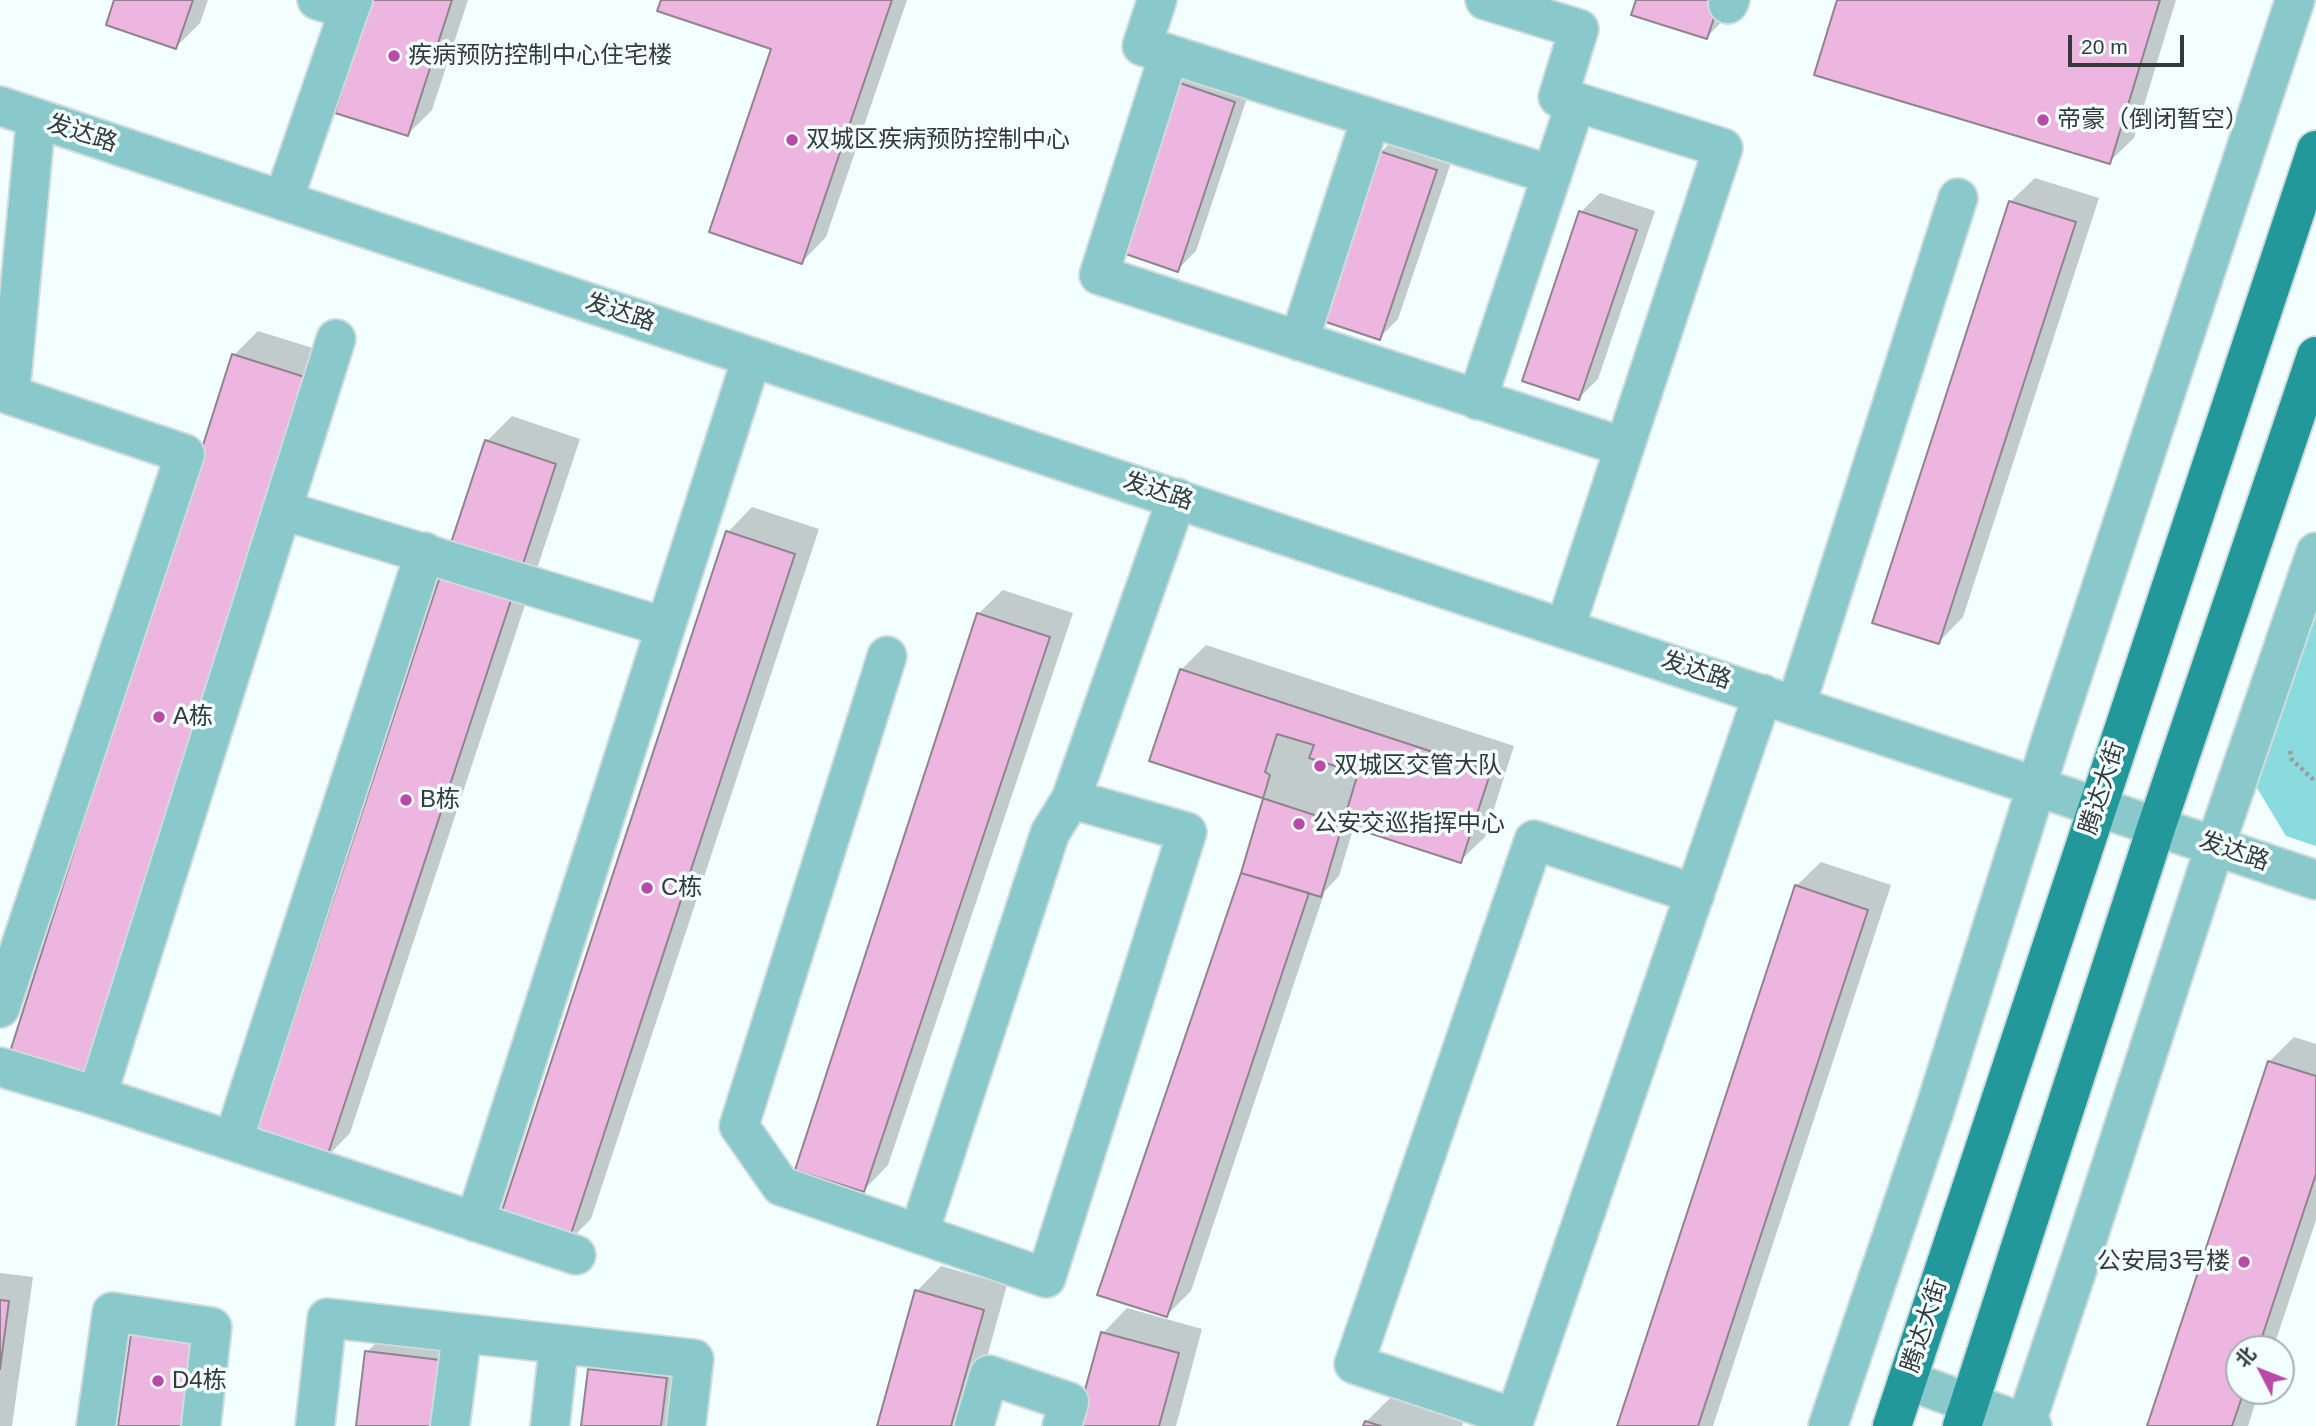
<!DOCTYPE html>
<html>
<head>
<meta charset="utf-8">
<style>
  body { margin:0 }
  #map { position:relative; width:2316px; height:1426px; overflow:hidden; background:#f3fefe; font-family:Helvetica,"Noto Sans SC",sans-serif }
  canvas { display:block }
  .north { position:absolute; left:2225px; top:1335px; width:70px; height:70px; box-sizing:border-box; background:#f3fefe; border:2px solid #a6b0b0; border-radius:50%; rotate:312deg; font-size:19px; font-weight:700; line-height:28px; text-align:center; color:#333a3b }
  .north::after { content:''; display:block; margin:auto; width:24px; height:32px; background:#b94aa7; clip-path:polygon(50% 0,100% 100%,50% 72%,0 100%) }
  .scale { position:absolute; left:2068px; top:35px; width:116px; height:32px; box-sizing:border-box; border:4px solid #333a3b; border-top:0; padding-left:9px; font-size:21px; line-height:24px; white-space:nowrap; color:#333a3b; -webkit-text-stroke:5px #f3fefe; paint-order:stroke }
</style>
</head>
<body>
<div id="map">
<canvas width="2316" height="1426"></canvas>
<div class="north">北</div>
<div class="scale">20 m</div>
</div>
<script>
const ctx = document.querySelector('canvas').getContext('2d');
ctx.lineJoin = 'round';
function fill(path, color) {
  ctx.fillStyle = color;
  ctx.fill(path, 'evenodd');
}
function stroke(path, color, width, dash) {
  ctx.strokeStyle = color;
  ctx.lineWidth = width;
  ctx.lineCap = dash ? 'butt' : 'round';
  ctx.setLineDash(dash || []);
  ctx.stroke(path);
}
function drawText(font, color, halo, rows, align = 'center') {
  ctx.font = font + ' Helvetica,"Noto Sans SC",sans-serif';
  ctx.lineWidth = 7;
  ctx.setLineDash([]);
  ctx.textBaseline = 'middle';
  ctx.strokeStyle = halo;
  ctx.fillStyle = color;
  for (const [text, x, y, turn = 0] of rows) {
    ctx.save();
    ctx.translate(x, y);
    ctx.rotate((+turn || 0) * Math.PI / 180);
    ctx.textAlign = isNaN(turn) ? turn : align;
    if (halo) ctx.strokeText(text, 0, 0);
    ctx.fillText(text, 0, 0);
    ctx.restore();
  }
}
fill(new Path2D(`
  M2316 589V846L2286 836 2251 778Z`), '#8adbde');
fill(new Path2D(`
  M116 0H208L200 23 176 47Z
  M373 0H468L432 110 408 134Z
  M662 0H907L826 237 802 262 773 48Z
  M1638 0 1731 12 1707 37Z
  M1839 0H2176L2134 138 2109 162Z
  M1198 64 1252 83 1196 251 1177 270 1179 83Z
  M1400 133 1455 151 1398 319 1379 338 1325 320 1381 152Z
  M2035 178 2099 198 1963 617 1939 642 2010 202Z
  M1600 193 1655 211 1598 379 1579 398 1581 212Z
  M258 331 332 354 109 1053 234 355Z
  M512 416 580 439 350 1133 326 1158 487 441Z
  M752 507 819 529 591 1219 566 1244 728 532Z
  M1003 590 1073 613 888 1165 864 1190 978 614Z
  M1206 645 1514 746 1485 837 1460 861 1354 826 1339 876 1325 891 1191 1291 1167 1315 1242 874 1265 797 1181 670Z
  M1821 862 1891 885 1713 1426H1619L1796 886Z
  M2294 1037 2316 1044V1220L2273 1349H2239V1391H2259L2248 1426H2149L2270 1061Z
  M941 1266 1007 1285 968 1426H879L917 1291Z
  M0 1273 33 1277 12 1426H0Z
  M1127 1308 1202 1329 1176 1426H1077L1103 1333Z
  M391 1328 464 1336 453 1426H358L367 1352Z
  M614 1345 691 1354 682 1426H583L590 1370Z
  M1391 1397 1464 1421 1462 1426H1365L1366 1422Z`), '#0003');
const building = new Path2D(`
  M114 0H193L176 49 106 25Z
  M371 0H452L408 136 335 113Z
  M661 0H892L802 264 709 232 771 49 657 11Z
  M1636 0H1720L1707 39 1631 15Z
  M1837 0H2160L2110 164 1814 75Z
  M1177 82 1235 102 1178 272 1120 252Z
  M1379 151 1437 170 1380 340 1323 321Z
  M2009 201 2076 222 1939 644 1872 623Z
  M1579 211 1637 230 1579 400 1522 381Z
  M232 354 308 378 85 1080 9 1055Z
  M485 440 556 464 326 1160 255 1136Z
  M726 531 795 554 567 1246 498 1223Z
  M977 613 1050 637 864 1192 795 1170Z
  M1180 669 1491 771 1461 863 1149 761Z
  M1277 734 1314 745 1309 758 1358 773 1321 897 1241 873 1270 775 1265 772Z
  M1241 873 1309 893 1167 1317 1097 1295Z
  M1795 885 1868 910 1698 1426H1617Z
  M2268 1061 2316 1076V1174L2258 1349H2239V1391H2244L2232 1426H2147Z
  M915 1290 984 1310 951 1426H877Z
  M0 1300 9 1301 0 1369Z
  M132 1326 198 1335 186 1426H118Z
  M1101 1332 1179 1353 1159 1426H1075Z
  M365 1351 440 1360 432 1426H356Z
  M588 1369 667 1378 661 1426H581Z
  M1365 1421 1381 1426H1363Z`);
fill(building, '#edb6e1');
stroke(building, '#8f838c', 2);
const minor = new Path2D(`
  M317 0 349 10 353 0
  M1157 0 1142 46 1169 54
  M1485 0 1579 29 1558 97 1576 102
  M1728 4 1730 0
  M0 106 2316 880
  M1552 175 1169 54 1099 275 1624 447
  M283 201 349 10
  M336 339 97 1096 576 1255
  M1299 341 1371 118
  M1477 400 1576 102 1723 148 1565 628
  M282 510 665 627
  M887 656 739 1126 781 1186 1046 1278 1187 832 1071 799 1177 498
  M1796 705 1958 198
  M1695 894 1534 840 1354 1364 1515 1418 1763 694
  M0 1008 185 454 10 395 36 118
  M0 1067 97 1096
  M233 1141 425 552
  M475 1222 752 357
  M919 1233 1050 833 1071 799
  M1907 1380 2032 1426
  M96 1426 112 1312 212 1327 201 1426
  M315 1426 327 1318 694 1359 686 1426
  M450 1426 462 1334
  M550 1426 559 1344
  M974 1426 989 1375 1069 1402 1062 1426
  M1828 1426 1934 1112 2053 734 2295 0
  M2025 1426 2084 1249 2215 846 2316 552`);
const major = new Path2D(`
  M1892 1426 2316 150
  M1962 1426 2157 825 2316 356`);
stroke(minor, '#d0dbdb', 42);
stroke(major, '#d0dbdb', 42);
stroke(new Path2D(`
  M2290 751 2292 760 2316 782`), '#969fa0', 4.5, [3.5, 3.5]);
stroke(minor, '#89c9cb', 38);
stroke(major, '#22989b', 38);
for (const [x, y, r, color] of [
  [394,56,7,"#b94aa7"],
  [2043,120,7,"#b94aa7"],
  [792,140,7,"#b94aa7"],
  [159,717,7,"#b94aa7"],
  [1320,766,7,"#b94aa7"],
  [406,800,7,"#b94aa7"],
  [1299,824,7,"#b94aa7"],
  [647,888,7,"#b94aa7"],
  [2244,1262,7,"#b94aa7"],
  [158,1381,7,"#b94aa7"]
]) {
  const dot = new Path2D();
  dot.arc(x, y, r, 0, 2 * Math.PI);
  ctx.fillStyle = color;
  ctx.fill(dot);
  stroke(dot, '#f3fefe', 2.5);
}
drawText('24px', '#333a3b', '#f3fefe', [
  ["疾病预防控制中心住宅楼",408,56],
  ["帝豪（倒闭暂空）",2057,120],
  ["双城区疾病预防控制中心",806,140],
  ["A栋",173,717],
  ["双城区交管大队",1334,766],
  ["B栋",420,800],
  ["公安交巡指挥中心",1313,824],
  ["C栋",661,888],
  ["公安局3号楼",2230,1262,"right"],
  ["D4栋",172,1381]
], 'left');
drawText('24px', '#333a3b', '#f3fefe', [
  ["发达路",82,134,18],
  ["发达路",620,313,18],
  ["发达路",1158,492,18],
  ["发达路",1696,671,18],
  ["腾达大街",2103,788,-72],
  ["发达路",2234,852,19],
  ["腾达大街",1925,1326,-72]
]);
</script>
</body>
</html>
